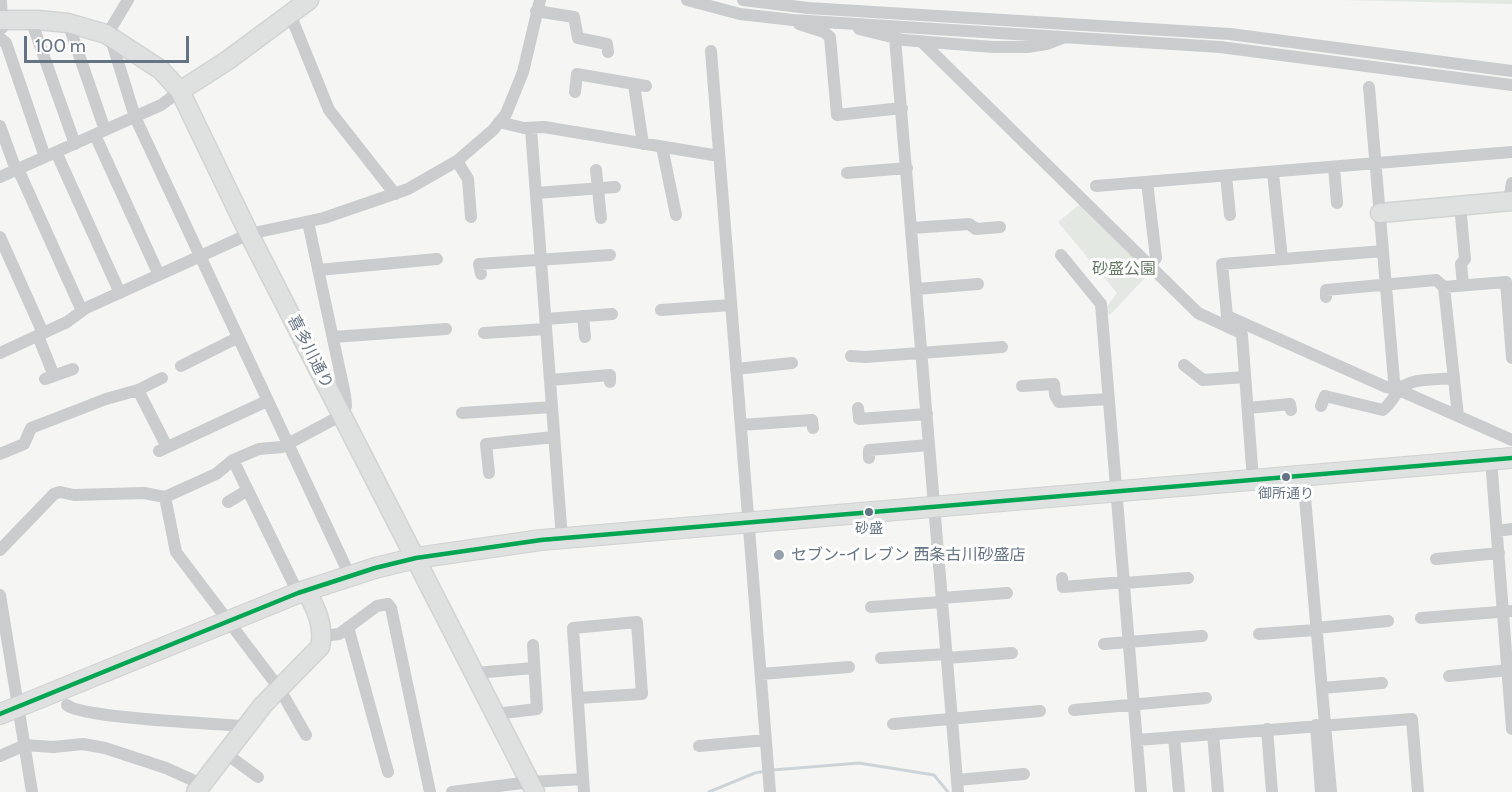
<!DOCTYPE html>
<html>
<head>
<meta charset="utf-8">
<style>
  body { margin:0 }
  #map { position:relative; width:1512px; height:792px; overflow:hidden; background:#f5f5f4; font-family:Cabin,sans-serif }
  canvas { display:block }
  .scale { position:absolute; left:24px; top:36px; width:165px; height:27px; box-sizing:border-box; border:3px solid #657484; border-top:0; padding-left:8px; font-size:18px; line-height:21px; white-space:nowrap; color:#657484; -webkit-text-stroke:4px #fff; paint-order:stroke }
</style>
</head>
<body>
<div id="map">
<canvas width="1512" height="792"></canvas>
<div class="scale">100 m</div>
</div>
<script>
const ctx = document.querySelector('canvas').getContext('2d');
ctx.lineJoin = 'round';
function fill(path, color) {
  ctx.fillStyle = color;
  ctx.fill(path, 'evenodd');
}
function stroke(path, color, width, dash) {
  ctx.strokeStyle = color;
  ctx.lineWidth = width;
  ctx.lineCap = dash ? 'butt' : 'round';
  ctx.setLineDash(dash || []);
  ctx.stroke(path);
}
function drawText(font, color, halo, rows, align = 'center') {
  ctx.font = font + ' Cabin,"Noto Sans JP",sans-serif';
  ctx.lineWidth = 6;
  ctx.setLineDash([]);
  ctx.textBaseline = 'middle';
  ctx.strokeStyle = halo;
  ctx.fillStyle = color;
  for (const [text, x, y, turn = 0] of rows) {
    ctx.save();
    ctx.translate(x, y);
    ctx.rotate((+turn || 0) * Math.PI / 180);
    ctx.textAlign = isNaN(turn) ? turn : align;
    if (halo) ctx.strokeText(text, 0, 0);
    ctx.fillText(text, 0, 0);
    ctx.restore();
  }
}
fill(new Path2D(`
  M1344 0H1512V4Z
  M1084 201 1153 269 1110 315 1105 309 1117 293 1058 222Z`), '#e4e8e2');
stroke(new Path2D(`
  M773 770 859 763 934 775 948 792
  M709 792 755 773 766 771`), '#cdd4d7', 3);
const secondary = new Path2D(`
  M0 20H38L68 23 106 34 161 70 180 91 249 234 535 792
  M180 91 228 60 309 0
  M1380 213 1512 201
  M196 792 263 705 320 647C325 626 316 609 306 590`);
const primary = new Path2D(`
  M0 714 298 593 375 568 416 558 541 540 1512 458`);
stroke(secondary, '#d2d3d3', 21);
stroke(primary, '#d1d1d2', 22);
stroke(new Path2D(`
  M1 0 2 28
  M687 0 740 14 793 20 1220 47 1512 85
  M743 0 808 8 1230 34 1512 71
  M536 11 574 17 578 38 607 44 608 52
  M290 14 329 110 395 194
  M31 20 75 144
  M68 23 105 130
  M799 24 824 32 830 37 837 115 902 108
  M859 29 904 40 993 47H1027L1047 44 1063 38
  M107 35 128 0
  M110 36 135 117 350 576
  M895 38 958 792
  M1 39 6 43 45 157
  M922 42 1198 313 1239 332
  M711 51 770 792
  M634 85 643 144
  M1369 87 1394 381 1399 390
  M575 92 577 74 646 86
  M499 122 524 128 544 127 719 156
  M0 126 16 170
  M531 129 562 539
  M95 135 159 275
  M662 147 676 215
  M56 152 120 293
  M457 161 468 179 471 217
  M1334 167 1337 203
  M18 169 82 311
  M596 170 601 218
  M847 173 907 168
  M1273 173 1282 259
  M1226 176 1230 215
  M0 177 161 105 180 91
  M1147 182 1156 258 1150 266
  M1096 186 1512 152
  M536 193 615 187
  M1509 201 1512 183
  M1460 205 1465 259 1461 264 1463 285
  M912 228 969 224 976 229 1000 227
  M0 237 43 333
  M1383 251 1222 264 1227 316 1386 387 1399 390 1512 440
  M1061 255 1101 304 1141 792
  M318 270 437 259
  M481 274 479 264 610 255
  M1444 287 1458 416
  M917 289 978 284
  M1326 297V290L1436 280 1444 287 1506 282 1512 358
  M661 310 731 305
  M583 316 585 337
  M546 319 612 314
  M1241 327 1239 332 1242 335 1253 480
  M484 333 546 329
  M38 336 54 376
  M333 337 446 329
  M0 353 67 322 86 308 249 234 324 218 408 189 457 161 493 130 506 114 523 72 540 0
  M851 356 865 357 1002 347
  M1184 365 1203 380 1245 377
  M181 366 237 338
  M736 369 792 363
  M45 379 73 369
  M550 380 610 375V382
  M1022 386 1054 384 1055 395 1059 402 1109 399
  M138 390 162 378
  M1321 406 1325 396 1383 410C1390 404 1393 399 1398 391 1409 377 1438 380 1454 378
  M858 408 859 419 927 414
  M1248 408 1290 404 1291 410
  M462 413 552 407
  M741 425 812 420 813 428
  M159 451 267 401
  M0 454 24 444 31 428 106 399 138 390 167 447
  M869 458V450L929 445
  M1491 459 1512 729
  M233 460 298 593
  M489 473 486 444 554 437
  M1303 475 1331 792
  M165 497 176 552 279 688 306 735
  M228 502 248 490
  M1497 531 1512 529
  M0 550 54 494 60 492 74 495 144 493 165 497 216 474 233 460 259 449 282 447 342 415 346 406 345 395 308 222
  M1436 559 1499 553
  M1062 578 1063 587 1124 582
  M1125 583 1188 578
  M0 595 32 792
  M942 598 1007 593
  M871 607 942 602
  M1421 618 1512 611
  M348 627 388 772
  M1316 628 1388 621
  M1259 634 1316 630
  M323 636 339 634 377 606 388 604 391 608 430 792
  M1104 644 1202 636
  M881 658 947 654
  M947 658 1012 653
  M475 673 534 668
  M761 674 849 667
  M1449 676 1509 670
  M1322 688 1382 683
  M578 698 642 694 637 622 573 628 584 792
  M67 705C81 718 218 724 246 726
  M1074 710 1206 698
  M495 714 537 709 533 645
  M893 724 1040 711
  M1316 725 1321 792
  M1267 729 1272 792
  M1213 734 1218 792
  M1174 737 1179 792
  M1137 740 1412 719 1418 792
  M699 746 766 740
  M225 753 258 777
  M0 756 25 745 53 747 83 744 105 748 166 768 201 784
  M957 780 1024 774
  M452 792 530 782 583 779`), '#cacccd', 12);
stroke(secondary, '#dfe0e0', 18);
stroke(primary, '#dfe0e0', 20);
stroke(new Path2D(`
  M0 714 298 593 375 568 416 558 541 540 1512 458`), '#00a651', 4.5);
for (const [x, y, r, color] of [
  [1286,477,5,"#657484"],
  [869,512,5,"#657484"],
  [779,555,6,"#97a1ab"]
]) {
  const dot = new Path2D();
  dot.arc(x, y, r, 0, 2 * Math.PI);
  ctx.fillStyle = color;
  ctx.fill(dot);
  stroke(dot, '#fff', 2);
}
drawText('14px', '#657484', '#fff', [
  ["御所通り",1286,494],
  ["砂盛",869,529]
]);
drawText('16px', '#677b64', '#fff', [
  ["砂盛公園",1124,269]
]);
drawText('16px', '#657484', '#fff', [
  ["喜多川通り",310,352,63]
]);
drawText('16px', '#657484', '#fff', [
  ["セブン-イレブン 西条古川砂盛店",791,555]
], 'left');
</script>
</body>
</html>
